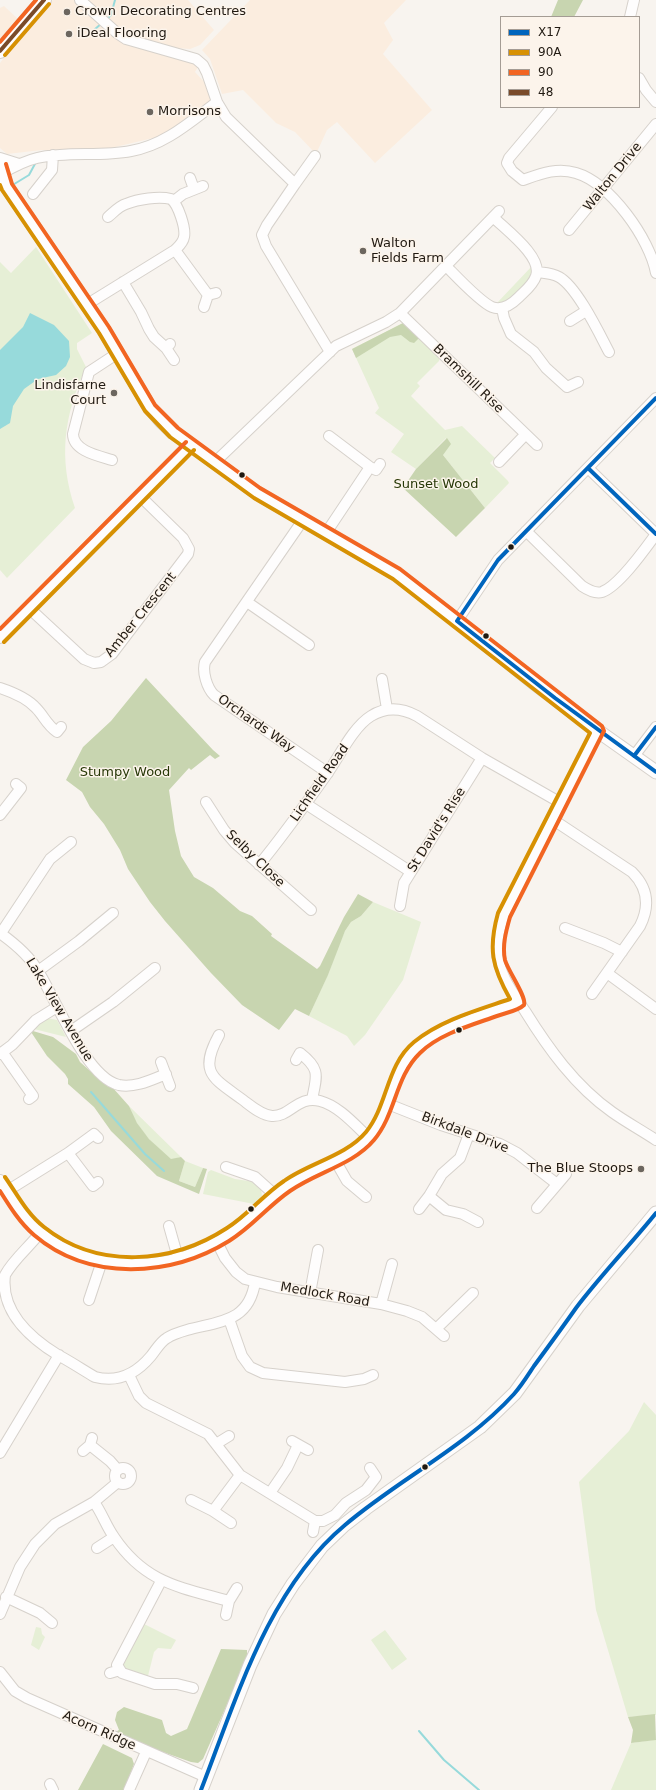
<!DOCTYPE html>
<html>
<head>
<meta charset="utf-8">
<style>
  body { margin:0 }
  #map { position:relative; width:656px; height:1790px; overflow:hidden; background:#f8f4ef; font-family:"DejaVu Sans",sans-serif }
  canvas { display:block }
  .legend { position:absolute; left:500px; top:16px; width:140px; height:92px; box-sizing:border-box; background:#fcf4eb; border:1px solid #a49c94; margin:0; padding:5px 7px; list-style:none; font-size:12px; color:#201911 }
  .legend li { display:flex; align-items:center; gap:8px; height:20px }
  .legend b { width:20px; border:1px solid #a49c94 }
</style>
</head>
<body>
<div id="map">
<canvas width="656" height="1790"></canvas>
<ul class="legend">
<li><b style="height:5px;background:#0065bd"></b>X17</li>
<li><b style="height:5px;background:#d79103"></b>90A</li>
<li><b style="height:5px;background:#f26522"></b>90</li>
<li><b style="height:5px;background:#7a4b2a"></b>48</li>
</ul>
</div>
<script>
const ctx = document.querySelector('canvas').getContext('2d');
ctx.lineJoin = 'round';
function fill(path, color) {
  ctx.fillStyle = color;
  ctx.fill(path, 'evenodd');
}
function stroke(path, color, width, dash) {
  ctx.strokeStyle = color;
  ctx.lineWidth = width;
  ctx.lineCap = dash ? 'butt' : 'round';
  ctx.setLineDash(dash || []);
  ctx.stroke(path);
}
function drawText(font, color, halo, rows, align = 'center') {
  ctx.font = font + ' "DejaVu Sans",sans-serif';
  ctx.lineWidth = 3;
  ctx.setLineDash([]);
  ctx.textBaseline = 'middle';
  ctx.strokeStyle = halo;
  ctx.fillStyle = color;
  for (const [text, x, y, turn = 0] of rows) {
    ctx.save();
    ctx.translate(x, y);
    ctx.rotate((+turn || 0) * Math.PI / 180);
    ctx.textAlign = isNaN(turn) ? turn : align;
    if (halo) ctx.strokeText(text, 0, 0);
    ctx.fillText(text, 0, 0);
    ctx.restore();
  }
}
fill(new Path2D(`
  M53 0H188L214 30 200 45 190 49 177 48 185 59 198 67 195 72 207 85 212 99 166 135 111 148 83 152 42 150 7 154 0 148V63L19 38Z
  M250 0H406L384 23 393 40 383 54 432 110 375 163 337 122 327 130 316 154 295 132 276 123 243 90 222 94 210 59 202 50Z
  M4 6 18 19 0 39V8Z`), '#fbeddf');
fill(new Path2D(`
  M36 247 92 333 77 343V349L86 367C64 415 58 458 75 508L7 578 0 570V262L11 273Z
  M533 265 531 279 509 302 496 304Z
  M403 323 440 357 439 361 417 383 420 386 411 396 445 430 462 426 495 458 490 463 508 481 509 483 485 508 443 455 446 438 416 469 391 452 404 434 375 413 379 408 352 349Z
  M373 902 421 922 403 980 365 1035 354 1046 347 1036 309 1016 329 972 338 946 345 931 351 922 361 916Z
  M47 1018 57 1020 66 1037 34 1029Z
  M129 1106 181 1157 171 1160C154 1145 136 1128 129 1106Z
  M185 1161 203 1168 195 1187 179 1181Z
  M211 1170 235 1179 255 1182 261 1189 262 1196 254 1204 203 1194 208 1172Z
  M644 1402 656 1415V1715L628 1717 596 1610 579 1482 629 1431Z
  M142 1623 176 1640 171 1649 158 1648 154 1652 147 1680 124 1671 121 1660Z
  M36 1627 41 1628 42 1634 45 1637 39 1650 31 1645Z
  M385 1630 407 1659 392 1670 371 1640Z
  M653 1740H656V1790H611L631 1743Z`), '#e6efd6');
fill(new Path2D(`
  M558 0H583L574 17H551Z
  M403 323 419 338 414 343 410 342 401 335 390 337 356 358 352 349Z
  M447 438 451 444 443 455 485 508 456 537 403 488 416 469Z
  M146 678 213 750 220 756 215 759 210 755 191 770 189 768 169 790 175 831 181 856 194 877 213 888 240 911 252 916 272 934 271 936 317 969 320 966 344 917 358 894 373 902 361 916 351 922 345 931 328 975 309 1016 295 1009 279 1030 242 1005 211 973 165 921 150 902 128 869 120 850 104 824 90 807 82 792 66 780 83 747 111 721Z
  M33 1031 53 1037 76 1054 80 1062 96 1076 107 1086 113 1088 129 1106 137 1123 149 1139 171 1159 181 1157 185 1161 179 1181 195 1187 203 1168 207 1169 199 1194 157 1176 111 1131 94 1107 68 1084V1079L65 1074 47 1056 31 1032Z
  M221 1649 247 1650V1659L203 1759 198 1763 191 1762 112 1734 119 1730 115 1720 117 1712 124 1707 162 1720 166 1733 171 1736 187 1729Z
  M655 1714 656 1740 631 1743 633 1730 628 1717Z
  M103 1744 132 1758 134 1764 124 1790H78Z`), '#c8d5b0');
fill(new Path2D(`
  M30 313 54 325 69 341 70 357 66 366 56 375 38 379 24 389 13 406 10 423 0 429V350L23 327Z`), '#97dadb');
stroke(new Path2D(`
  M107 19 111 15 115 0
  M93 34 94 30 102 23
  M11 186 29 175 36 162
  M91 1092 145 1154 164 1171
  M419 1731 444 1760 479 1790`), '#97dadb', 2);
const minor = new Path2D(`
  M80 0 117 33 126 39 196 59 203 65 207 73 217 102 226 117 295 184 267 225 262 235 266 246 330 352
  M630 17 634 0
  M639 78 646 90 656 102
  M552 107 509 158 507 163 512 171 523 180C540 174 557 167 576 173 610 183 650 239 656 273
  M0 158 19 164
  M1 174C13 167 24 161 37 158 68 151 100 157 131 151 165 145 190 122 217 102
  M190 178 194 189
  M295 184 315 156
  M33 194 52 170 53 155
  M174 201 183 194 203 186
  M569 230 656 124
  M175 250 208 295
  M446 266C456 276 480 302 492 307 502 311 511 305 519 297 525 291 533 285 536 276 543 257 506 230 493 217
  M537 272C545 273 552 273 559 277 577 287 599 333 609 352
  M123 282 141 312 149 329 154 337 166 348 170 344
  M86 305 175 250C179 246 183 243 184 237 186 228 178 204 171 199 159 196 138 199 126 204 119 206 114 212 108 217
  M204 307 208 295 216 293
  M502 308 504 318 511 334 534 352 546 368 567 387 578 382
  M400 313 537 445
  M570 321 586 311
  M166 348 174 360
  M329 436 370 467 376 470 380 464
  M112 460C99 456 73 451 73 434L89 372 118 353
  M499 462 525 435
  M214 463 336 346 386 322 400 313 499 211
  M588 468 656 534
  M303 520 205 662C202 672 207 688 214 695L328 773
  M526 531 582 586C588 590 595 594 602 592 619 586 645 549 656 534
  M326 533 370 467
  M247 602 309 645
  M29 608 84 659 94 663 101 662 112 654 188 554 189 549 183 538 140 496
  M457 621 498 560 656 398
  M0 638 190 446
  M382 679 387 709
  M0 688C12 692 27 698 36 708 44 716 46 724 57 732L61 727
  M598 731 504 915C499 930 494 947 499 963 503 980 515 996 525 1011 548 1048 575 1086 612 1112 626 1122 641 1130 656 1140
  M634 756 656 727
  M206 802 224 830 235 843 311 910
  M306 804 411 872
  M0 815 21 788 16 784
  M552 819 632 872C648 888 650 906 640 926L592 994
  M259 865C283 836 305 805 327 774 339 757 353 727 371 716 387 706 402 708 417 716L482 758 561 803
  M400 906 404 883 482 758
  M565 928 604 943 622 952
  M0 933C14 943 29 955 38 971 56 999 86 1078 119 1085 135 1088 151 1080 166 1074
  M1 933 50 859 71 842
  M38 971 79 941 113 913
  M607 973 656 1009
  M71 1031 113 1002 155 968
  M219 1035C198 1073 213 1078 243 1100 251 1106 261 1115 272 1116 290 1117 298 1095 320 1101 339 1106 355 1125 369 1138
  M2 1052 33 1096 29 1099
  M0 1054 12 1045 36 1020 57 1007
  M296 1060 300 1053C322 1070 316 1077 312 1100
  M161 1062 170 1086
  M388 1104 441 1125 500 1144 517 1153 557 1184
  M68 1153 93 1186 98 1182
  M335 1160 347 1181 366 1197
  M226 1167 255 1177 275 1195
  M0 1180C12 1198 24 1219 40 1232 79 1266 150 1272 196 1252 210 1246 224 1238 236 1230 250 1221 261 1207 273 1197 279 1191 285 1187 291 1183 316 1165 350 1160 370 1136 393 1109 389 1071 417 1047 440 1028 489 1013 519 1002
  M7 1191 68 1153 94 1134 98 1138
  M429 1196 446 1210 463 1214 478 1222
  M537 1208 566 1174
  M419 1209 429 1196 442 1174 460 1158 469 1134
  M169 1226 178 1258
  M40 1233C29 1247 13 1260 5 1275 0 1313 32 1339 58 1355 71 1362 83 1370 95 1377 118 1383 136 1374 151 1356 156 1350 160 1342 167 1338 173 1334 180 1332 187 1330 220 1321 249 1322 255 1282
  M217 1242 225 1258 236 1272 245 1279 277 1287 381 1304 407 1311 422 1317 444 1336
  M310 1293 318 1250
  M89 1300 102 1261
  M381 1304 392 1264
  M229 1319 242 1356 250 1367 263 1373 345 1382 364 1379 373 1375
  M437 1328 473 1293
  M129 1375 139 1396 146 1403 208 1434 240 1475 315 1521H323L335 1515 346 1503 366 1490 376 1477 370 1468
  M292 1441 308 1450
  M216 1444 229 1436
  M90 1445 110 1461 118 1470
  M83 1451 90 1445 92 1438
  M0 1453 59 1355
  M115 1476a8 8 0 1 1 16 0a8 8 0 1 1-16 0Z
  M270 1493 287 1468 298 1445
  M191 1500 213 1511 231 1523
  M94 1502C102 1513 106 1526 114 1537 145 1583 179 1587 229 1601
  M213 1511 240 1475
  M313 1532 315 1521
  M97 1548 114 1537
  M161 1581 117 1665 122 1673 155 1684H177L193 1688
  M6 1597 40 1613 52 1623
  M0 1614 20 1567 35 1544 55 1524 94 1502 118 1482
  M226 1615 229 1601 237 1588
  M0 1672 15 1691 27 1698 206 1777
  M110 1673 120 1670
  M50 1784 53 1790
  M129 1790 146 1752`);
const major = new Path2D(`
  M0 166 7 187 104 330 150 408 161 421 174 433 257 493 396 574 457 621 533 682 598 731 656 772
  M201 1790 250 1665 274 1614 293 1584 322 1546 344 1525 366 1508 480 1427 515 1393 578 1306 656 1213`);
const highway = new Path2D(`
  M0 51 44 0`);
stroke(minor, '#d6d1cb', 12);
stroke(major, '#d6d1cb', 15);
stroke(highway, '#d6d1cb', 16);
stroke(minor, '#fefdfd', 10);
stroke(major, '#fefdfd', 13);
stroke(highway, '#fefdfd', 14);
stroke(new Path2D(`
  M656 398 498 560 457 621 555 698 656 772
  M588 468 656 534
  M634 756 656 727
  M201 1790C236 1700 268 1589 345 1525 399 1479 466 1447 514 1394 522 1385 528 1375 534 1366 548 1347 562 1328 576 1308 601 1275 630 1245 656 1213`), '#0065bd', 4);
stroke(new Path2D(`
  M5 55 49 4
  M0 185 2 190 99 333 145 411 170 437 254 498 393 579 590 733 498 913C488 949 492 967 510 999 478 1010 441 1020 414 1042 386 1065 388 1105 366 1132 346 1156 309 1163 284 1181 263 1195 248 1215 227 1228 172 1264 98 1270 44 1227 27 1214 17 1194 5 1177
  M4 642 194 450`), '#d79103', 4);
stroke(new Path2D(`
  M0 42 36 0
  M0 629 186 442
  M0 1191C10 1207 20 1223 34 1235 89 1282 171 1277 229 1241 252 1227 268 1206 290 1191 317 1172 353 1165 374 1140 396 1114 395 1077 420 1053 439 1034 472 1025 497 1016 505 1013 518 1011 524 1005 527 997 508 971 505 960 502 946 506 931 510 917L604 731 602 726 400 569 260 488 178 428 155 405 109 327 12 184 6 164`), '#f26522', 4);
stroke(new Path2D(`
  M0 51 44 0`), '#7a4b2a', 4);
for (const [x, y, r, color] of [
  [67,12,4,"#6c665f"],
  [69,34,4,"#6c665f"],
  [150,112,4,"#6c665f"],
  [363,251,4,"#6c665f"],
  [114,393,4,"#6c665f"],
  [242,475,3.5,"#201911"],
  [511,547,3.5,"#201911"],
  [486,636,3.5,"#201911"],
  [459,1030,3.5,"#201911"],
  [641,1169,4,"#6c665f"],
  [251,1209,3.5,"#201911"],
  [425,1467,3.5,"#201911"]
]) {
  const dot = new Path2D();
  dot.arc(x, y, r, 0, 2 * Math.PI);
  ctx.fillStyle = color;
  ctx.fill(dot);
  stroke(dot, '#fcf4eb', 1.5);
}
drawText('13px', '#201911', '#fcf4eb', [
  ["Crown Decorating Centres",75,12],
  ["iDeal Flooring",77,34],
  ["Morrisons",158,112],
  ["Walton",371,244],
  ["Fields Farm",371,259],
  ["Lindisfarne",106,386,"right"],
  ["Court",106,401,"right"],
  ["The Blue Stoops",633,1169,"right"]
], 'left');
drawText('13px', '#201911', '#fcf4eb', [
  ["Walton Drive",613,177,-51],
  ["Bramshill Rise",468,379,44],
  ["Amber Crescent",141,615,-51],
  ["Orchards Way",256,724,35],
  ["Lichfield Road",320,783,-55],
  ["St David's Rise",437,830,-58],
  ["Selby Close",255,859,44],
  ["Lake View Avenue",59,1010,59],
  ["Birkdale Drive",465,1133,21],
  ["Medlock Road",325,1295,10],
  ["Acorn Ridge",99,1731,24]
]);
drawText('13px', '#273807', '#fcf4eb', [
  ["Sunset Wood",436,485],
  ["Stumpy Wood",125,773]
]);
</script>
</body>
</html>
